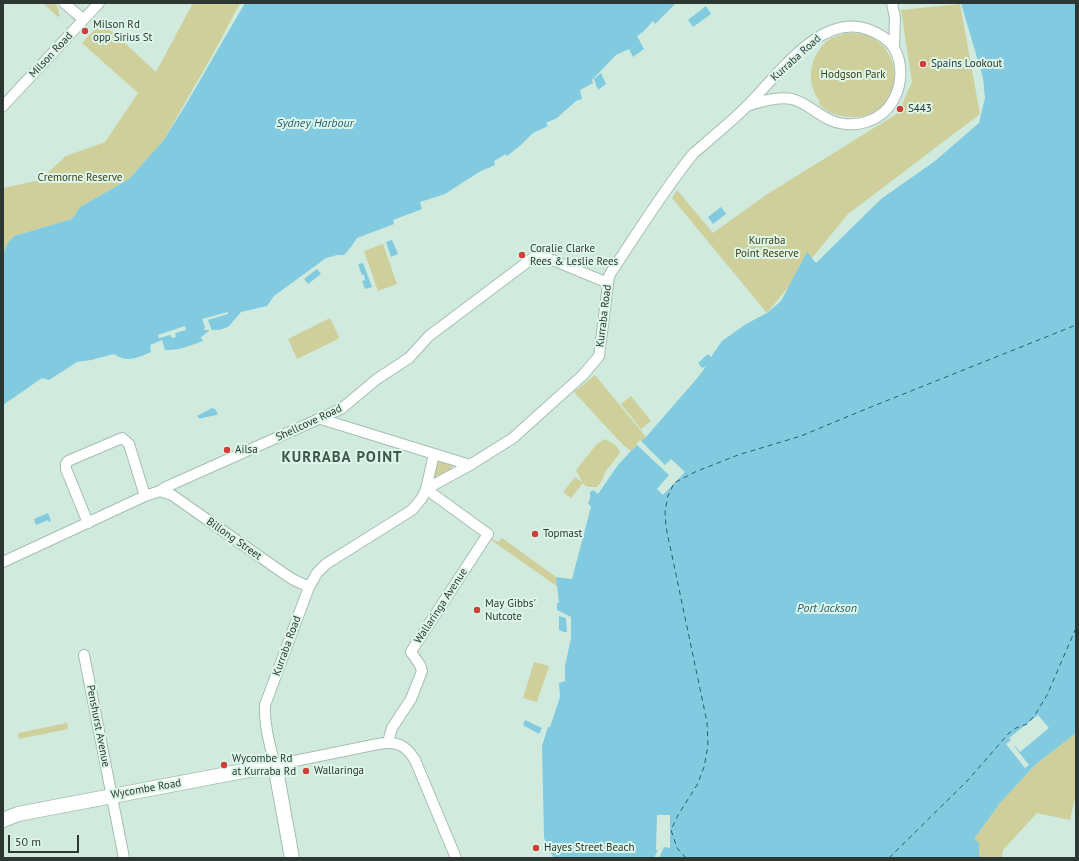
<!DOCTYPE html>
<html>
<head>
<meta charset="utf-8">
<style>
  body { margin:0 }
  #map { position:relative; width:1079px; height:861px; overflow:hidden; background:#d0eadd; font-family:"PT Sans",sans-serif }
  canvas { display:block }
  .frame { position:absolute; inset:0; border:4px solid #2c3632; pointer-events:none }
  .scale { position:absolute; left:8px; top:835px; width:71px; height:18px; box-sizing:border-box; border:2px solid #2c3632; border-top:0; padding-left:5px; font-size:12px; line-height:14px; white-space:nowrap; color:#2c3632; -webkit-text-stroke:3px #ddf7ea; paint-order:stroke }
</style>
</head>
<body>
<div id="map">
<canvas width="1079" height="861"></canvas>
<div class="frame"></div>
<div class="scale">50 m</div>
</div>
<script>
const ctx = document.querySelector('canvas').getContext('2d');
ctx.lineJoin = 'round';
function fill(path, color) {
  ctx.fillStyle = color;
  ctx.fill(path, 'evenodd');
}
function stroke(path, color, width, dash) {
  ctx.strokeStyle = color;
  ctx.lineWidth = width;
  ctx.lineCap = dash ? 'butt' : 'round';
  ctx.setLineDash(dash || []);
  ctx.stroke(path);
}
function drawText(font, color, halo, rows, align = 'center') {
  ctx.font = font + ' "PT Sans",sans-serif';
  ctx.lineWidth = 4;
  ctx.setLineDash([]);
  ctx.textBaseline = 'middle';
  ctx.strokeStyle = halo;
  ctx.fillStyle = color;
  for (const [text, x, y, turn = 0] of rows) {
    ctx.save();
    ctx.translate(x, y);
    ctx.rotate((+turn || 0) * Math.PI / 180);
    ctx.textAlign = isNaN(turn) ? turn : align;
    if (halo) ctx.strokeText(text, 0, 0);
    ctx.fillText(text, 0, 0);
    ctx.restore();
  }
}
fill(new Path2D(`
  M43 3H56L60 16 58 17Z
  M193 3H240L213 54 163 141 129 179 80 207 72 219 14 236 7 244 3 256V188L40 180 66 156 105 142 138 93 82 43 102 22 156 72Z
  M960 4 980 114 848 214 767 313 672 198 677 190 713 233 766 195 898 113 912 82 901 10Z
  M847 33C852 33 857 33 862 34 870 35 878 41 883 46 908 75 890 120 851 117 837 116 829 114 818 103L820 101C804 83 810 50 832 38 836 36 842 35 847 33Z
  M383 244 397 284 378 291 364 251Z
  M330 318 339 337 338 339 297 359 288 339Z
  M595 375 646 437 631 451 622 444 574 392Z
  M631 396 651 421 641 429 621 404Z
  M605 439C612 443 618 445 620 453L606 471 601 482 597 487H589L584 485 576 470 597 444Z
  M439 462 450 464 452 466 451 471 433 479 436 465Z
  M575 477 583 483 571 498 563 492Z
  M502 538 556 577 558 583V587L491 540 492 539 498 542Z
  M534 662 549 666 537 702 523 698Z
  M67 723 68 729 19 739 18 733Z
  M1076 733V794L1070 820 1037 813 1003 850 1002 858H982L979 856 978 843 974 839 1000 803 1035 765Z`), '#cecf9a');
fill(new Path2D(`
  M245 3H676L655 24 653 21 643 32 637 36 644 49 633 57 629 49 616 55 592 80 593 83 580 90 582 99 576 101 557 118 546 123 548 126 533 133 521 145 507 156 506 154 494 161 495 165 479 172 445 194 420 202 422 209 393 220 394 224 357 238 351 247 344 255H337L326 258 274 296 267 306 241 312 228 327 219 330H210L201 337 203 341C191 345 178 351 165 350L162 340 150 345 151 352C138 358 127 363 114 354L91 360 77 362 49 380 42 378 3 405V256L7 244 14 236 72 219 80 207 129 179 163 141 185 106Z
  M961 3H1076V733L1035 765 1000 803 974 839 979 843V856L982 858H554L549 850 544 838 542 746 548 727H550L560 697 559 683 565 681V666L571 638V617L557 610V603H559L556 577 572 579 591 507 588 503 590 499V492L593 490 598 494 618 465 631 451 646 437 699 376 706 366 702 368 698 363 708 354 711 357 722 341 746 324 767 313 781 301 807 252 816 263 881 199 935 161 979 123 985 98 983 78Z
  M706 6 711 14 693 27 688 20Z
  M601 73 606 84 598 90 594 79Z
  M721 207 726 214 713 224 708 217Z
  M392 240 398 254 391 257 386 242Z
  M363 263 372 287 365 289 362 281 365 280 364 275H362L358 264Z
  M317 269 321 274 308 284 304 279Z
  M212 408 215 409 218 414C212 417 206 416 200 419L197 416Z
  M48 513 51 521 49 522 48 520 36 525 34 519Z
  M559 616 566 618 567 632H564L559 630Z
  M525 720 542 728 539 734 523 725Z`), '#82cae0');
fill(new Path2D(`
  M228 312V314L208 320 212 331 209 330H204L205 327 202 319Z
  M185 326 186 330 175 333 176 337 172 338 170 335 159 338 158 335Z
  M640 440 665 465 671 459 685 472 663 495 657 489 669 475 636 444Z
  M1038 715 1049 728 1020 752 1015 746H1014L1029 765 1025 768 1006 744 1011 740 1009 738Z
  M657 815H670V848L664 847 659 858H654L658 850H656Z`), '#d0eadd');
stroke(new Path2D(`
  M686 858 677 848 671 830 678 815 697 785 704 767 708 746 707 722 666 527 665 511 668 496 674 483 695 472 738 455 801 436 861 411 1076 325
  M889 858 969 779 1008 734 1016 728 1027 724 1035 715 1047 695 1076 628`), '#255f6f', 1, [5, 4]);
const minor = new Path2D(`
  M64 3 83 19
  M892 3 895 18 894 48
  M3 106 99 3
  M321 419 470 465
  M160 491 172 495 276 568 292 579 309 587
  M88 523 66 469V464L68 461 122 438 129 444 145 496
  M3 562 145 496 160 491 166 487 341 409 377 379 409 358 429 336 534 257 550 259 608 283
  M84 655 124 858
  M388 742 392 728 411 699 422 671 420 665 411 652 412 650 488 534 426 489 434 454
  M456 858 415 760C405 744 396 741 378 744L275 765C270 746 264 725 265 705L309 587 317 573 326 564 412 510 422 498 426 489 470 465 513 438 583 375 599 356 609 276 612 271C638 232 663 191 693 154 698 149 704 145 709 140 722 129 735 118 746 107 776 78 819 13 867 29 878 33 888 38 894 48 903 63 902 84 894 99 882 122 854 130 830 120 817 114 807 103 792 99 778 96 761 101 747 106`);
const secondary = new Path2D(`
  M3 820 18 814 275 765 292 858`);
stroke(minor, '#a5beb2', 12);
stroke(secondary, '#a5beb2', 16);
stroke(minor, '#fff', 10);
stroke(secondary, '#fff', 14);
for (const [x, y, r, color] of [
  [85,31,4,"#cd3f38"],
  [923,64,4,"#cd3f38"],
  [900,109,4,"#cd3f38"],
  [522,255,4,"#cd3f38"],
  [227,450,4,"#cd3f38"],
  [535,534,4,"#cd3f38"],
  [477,610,4,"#cd3f38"],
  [224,765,4,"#cd3f38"],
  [306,771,4,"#cd3f38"],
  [536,848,4,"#cd3f38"]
]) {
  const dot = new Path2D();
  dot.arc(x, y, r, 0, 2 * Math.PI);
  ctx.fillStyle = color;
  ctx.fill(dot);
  stroke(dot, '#ddf7ea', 1.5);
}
drawText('11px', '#2c3632', '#ddf7ea', [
  ["Milson Rd",93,25],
  ["opp Sirius St",93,38],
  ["Spains Lookout",931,64],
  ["S443",908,109],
  ["Coralie Clarke",530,249],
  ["Rees & Leslie Rees",530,262],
  ["Ailsa",235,450],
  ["Topmast",543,534],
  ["May Gibbs'",485,604],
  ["Nutcote",485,617],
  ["Wycombe Rd",232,759],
  ["at Kurraba Rd",232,772],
  ["Wallaringa",314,771],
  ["Hayes Street Beach",544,848]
], 'left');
drawText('11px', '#2c3632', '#ddf7ea', [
  ["Milson Road",51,55,-47],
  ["Kurraba Road",796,58,-42],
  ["Kurraba Road",604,316,-83],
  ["Shellcove Road",309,423,-25],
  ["Billong Street",234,539,35],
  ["Wallaringa Avenue",441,606,-57],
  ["Kurraba Road",287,646,-70],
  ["Penshurst Avenue",98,726,79],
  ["Wycombe Road",146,789,-10]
]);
drawText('11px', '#414114', '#ddf7ea', [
  ["Hodgson Park",853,75],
  ["Cremorne Reserve",80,178],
  ["Kurraba",767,241],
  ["Point Reserve",767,254]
]);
drawText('italic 12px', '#255f6f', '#ddf7ea', [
  ["Sydney Harbour",315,124],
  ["Port Jackson",827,609]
]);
ctx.letterSpacing = '1px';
drawText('bold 15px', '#41574d', '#ddf7ea', [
  ["KURRABA POINT",342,458]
]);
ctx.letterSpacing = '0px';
</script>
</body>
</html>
